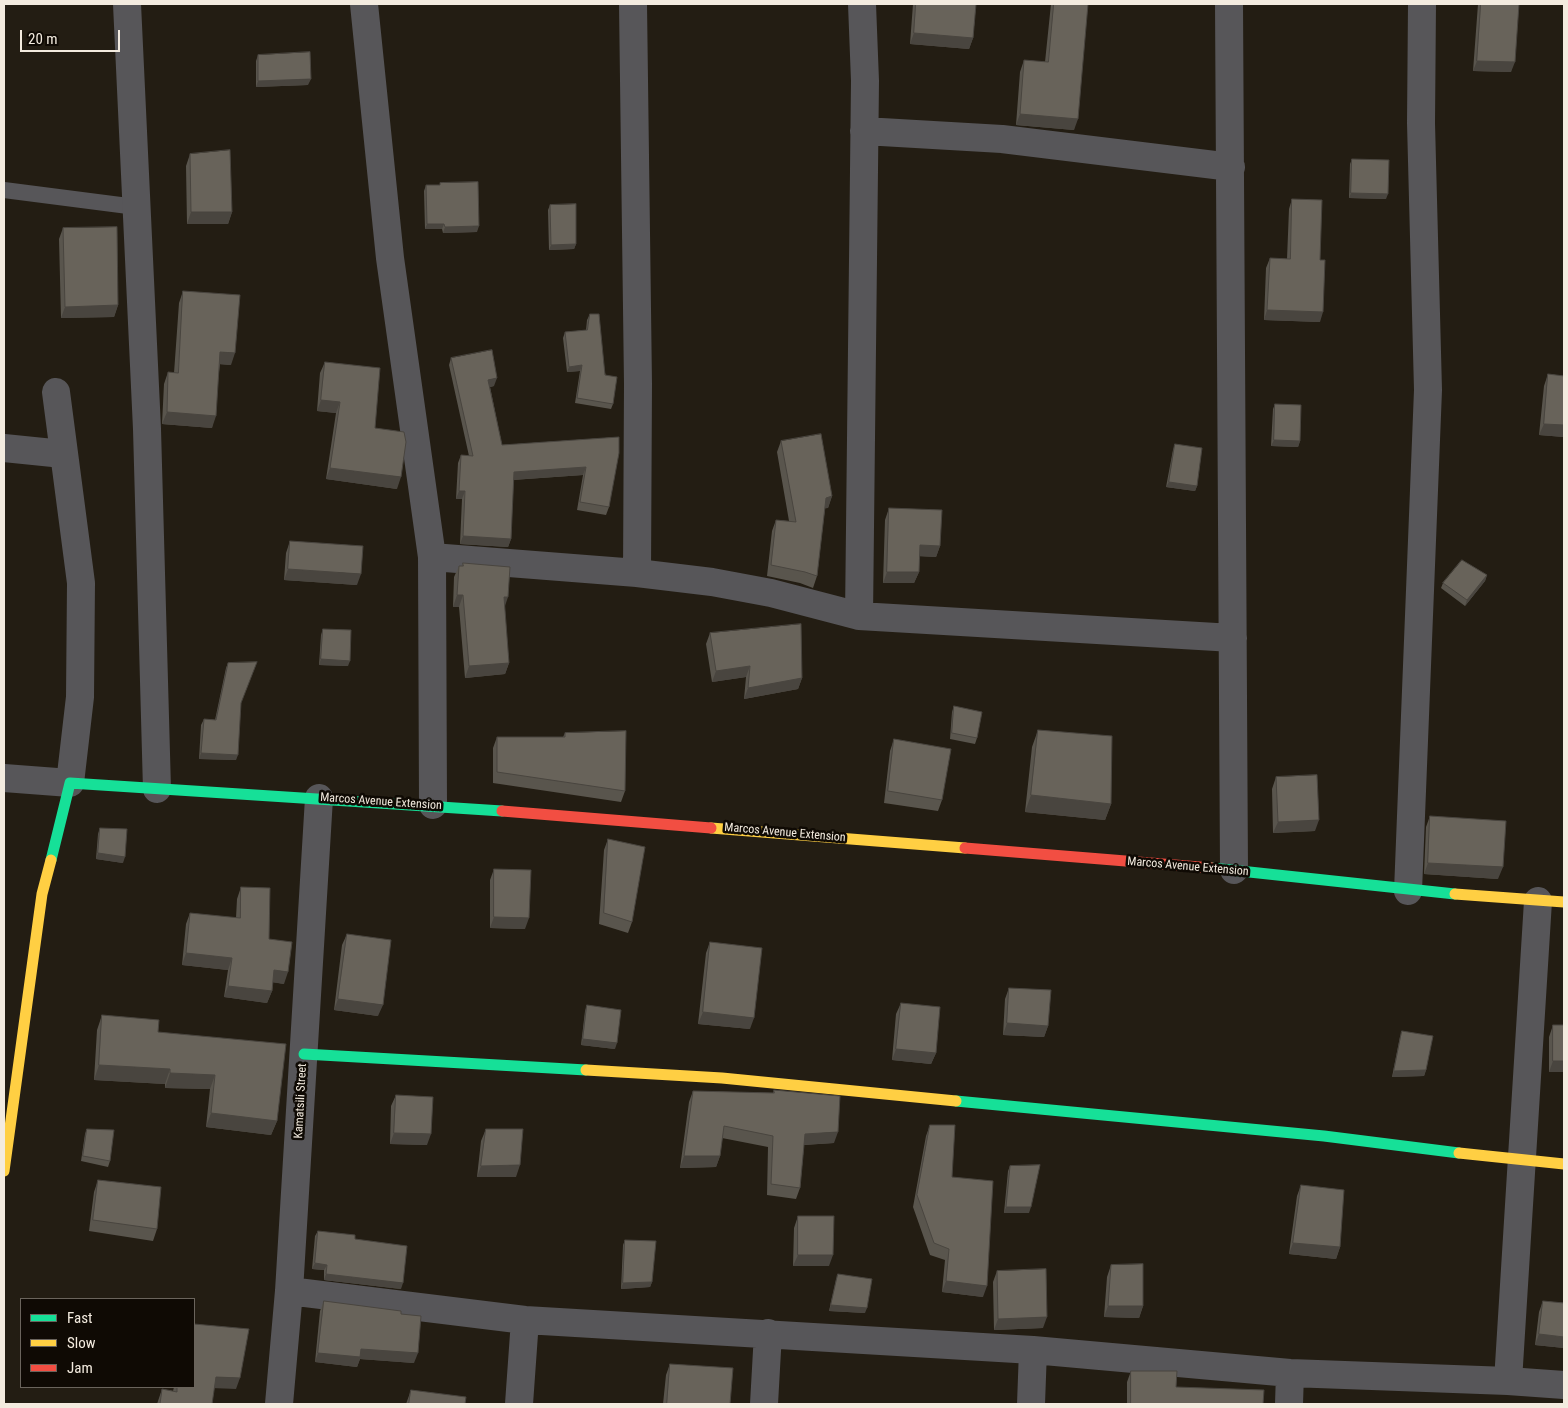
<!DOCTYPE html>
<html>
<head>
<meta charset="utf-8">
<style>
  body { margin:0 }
  #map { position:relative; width:1568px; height:1408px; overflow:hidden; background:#231d13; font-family:"Roboto Condensed",sans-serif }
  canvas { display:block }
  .frame { position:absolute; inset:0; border:5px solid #f3ebdf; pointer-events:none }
  .legend { position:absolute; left:20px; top:1298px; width:175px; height:90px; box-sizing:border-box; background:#0f0a04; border:1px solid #6a645c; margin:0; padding:6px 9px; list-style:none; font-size:15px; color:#f3ebdf }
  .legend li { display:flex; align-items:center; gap:10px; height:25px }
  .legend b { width:25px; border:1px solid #6a645c }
  .scale { position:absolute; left:20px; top:30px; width:100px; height:22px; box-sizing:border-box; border:2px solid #f3ebdf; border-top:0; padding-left:6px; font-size:15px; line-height:18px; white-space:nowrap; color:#f3ebdf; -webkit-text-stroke:4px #0f0a04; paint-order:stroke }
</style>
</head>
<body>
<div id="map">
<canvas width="1568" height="1408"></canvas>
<div class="frame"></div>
<ul class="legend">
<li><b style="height:6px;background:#16e098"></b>Fast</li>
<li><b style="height:6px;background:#ffcf43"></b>Slow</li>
<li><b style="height:6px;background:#f24e42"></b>Jam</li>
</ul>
<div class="scale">20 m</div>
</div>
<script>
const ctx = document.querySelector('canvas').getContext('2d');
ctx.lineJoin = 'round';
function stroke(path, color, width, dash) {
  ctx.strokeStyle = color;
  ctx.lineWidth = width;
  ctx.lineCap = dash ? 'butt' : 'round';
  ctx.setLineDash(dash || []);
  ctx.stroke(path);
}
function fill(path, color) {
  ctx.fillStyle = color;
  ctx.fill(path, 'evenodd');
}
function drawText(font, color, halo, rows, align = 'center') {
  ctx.font = font + ' "Roboto Condensed",sans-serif';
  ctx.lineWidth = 5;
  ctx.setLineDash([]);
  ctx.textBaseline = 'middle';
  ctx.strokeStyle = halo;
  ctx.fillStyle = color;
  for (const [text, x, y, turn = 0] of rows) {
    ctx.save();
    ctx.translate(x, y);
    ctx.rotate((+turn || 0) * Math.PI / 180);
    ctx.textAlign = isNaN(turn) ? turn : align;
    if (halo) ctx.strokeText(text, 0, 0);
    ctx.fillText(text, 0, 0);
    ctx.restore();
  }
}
stroke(new Path2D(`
  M4 190 136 207`), '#575659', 16);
stroke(new Path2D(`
  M127 4 147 429 157 789
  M364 4 390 258 432 557 433 805
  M1229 4 1234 870
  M864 131 1002 139 1231 167
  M4 448 63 454
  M432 557 637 573 638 384 633 4
  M637 573 712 582 771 593 859 616 1233 638
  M859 616 865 81 862 4
  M4 778 70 783 80 697 81 583 56 392
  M1408 891 1428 390 1421 123 1422 4
  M1538 901 1508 1381 1564 1385
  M289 1291 525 1320 1033 1350 1290 1373 1508 1381
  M279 1404 289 1291 319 798
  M519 1404 525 1320
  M764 1404 768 1333
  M1031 1404 1033 1350
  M1289 1404 1290 1373`), '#575659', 28);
stroke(new Path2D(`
  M51 860 70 783 502 811
  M1212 868 1455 894
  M304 1054 586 1070
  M956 1101 1324 1136 1459 1153`), '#16e098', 11);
stroke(new Path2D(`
  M711 828 965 848
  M1455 894 1564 902
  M586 1070 722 1078 956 1101
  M1459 1153 1564 1164
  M4 1171 42 894 51 860`), '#ffcf43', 11);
stroke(new Path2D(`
  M502 811 711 828
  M965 848 1212 868`), '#f24e42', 11);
fill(new Path2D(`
  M913 4H976L973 38 969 49 910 44Z
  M1051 4H1088L1074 130 1016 125 1020 72 1024 60 1045 62Z
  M1478 4H1519L1511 72 1473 71Z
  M258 55 308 85 256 87V61Z
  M190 154 232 212 228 224H187L186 166Z
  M1352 159 1386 199 1349 198 1350 164Z
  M440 183 477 232 443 233 442 229H425L424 191 426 185H440Z
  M1292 199 1320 260V322L1264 320 1266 268 1270 258 1287 259 1289 209Z
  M550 205 576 244 574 249 549 250 548 210Z
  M63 228 118 305 114 317 61 318 59 239Z
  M183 291 231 365 220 364 212 428 162 424 164 384 168 372 174 373 179 303Z
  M590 314 613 404 611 409 575 403 580 371 567 372 563 338 565 332 586 330 587 320Z
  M451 358 494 386 490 387 502 445 619 437 609 507 606 515 577 510 583 475 513 480 511 539 508 547 460 544 462 499H456L458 463 461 455 469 456 449 365Z
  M325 362 375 428 397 489 326 479 336 413 317 411 320 373Z
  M1548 374 1564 376V437L1539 435 1544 386Z
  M1275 404 1300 441 1298 447 1271 446 1273 409Z
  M781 441 832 496 828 508H825L817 576 813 588 800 583 767 576 772 531 776 520 789 521 777 452Z
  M1175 444 1197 486 1195 491 1166 487 1173 450Z
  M889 508 940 546 936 557 919 556V572L914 583H883L885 520Z
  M290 541 357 585 284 580 286 553Z
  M463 563 504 608 509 663 505 674 465 678 459 607H453L454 577 459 566H462Z
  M1487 575 1485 581 1465 606 1441 588 1443 583Z
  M323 629 348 666 319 665 321 635Z
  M710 633 802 678 798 689 744 699 746 677 712 682 706 644Z
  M228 663 241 704 236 760 199 759 201 725 204 719 215 720 226 668Z
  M954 706 977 738 975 744 950 739 952 712Z
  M1038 730 1111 804 1105 820 1025 812 1032 747Z
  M565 733 625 791 621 802 493 783V748L497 737H563Z
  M894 739 942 800 938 811 884 803 890 751Z
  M1276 777 1315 831 1273 833 1272 789Z
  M1430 816 1498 879 1424 874 1426 827Z
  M100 828 123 863 96 859 98 834Z
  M608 839 632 922 628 933 599 924 604 850Z
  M494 869 525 929 490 928V880Z
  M241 887 269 939 284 984 273 982 272 991 267 1003 224 997 228 970 182 965 186 924 190 913 236 918 237 899Z
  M347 934 378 1016 334 1010 342 945Z
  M710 942 750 1029 698 1024 706 953Z
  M1009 988 1048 1026 1044 1037 1003 1035 1005 999Z
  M901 1003 936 1053 931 1064 892 1060 896 1014Z
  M587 1005 615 1049 581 1045 585 1011Z
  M102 1015 158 1032 277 1121 271 1135 206 1127 210 1089 165 1088V1084L94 1080 97 1030Z
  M1553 1025H1564V1072H1549V1037Z
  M1402 1031 1426 1070 1424 1076 1392 1077 1400 1037Z
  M774 1090 834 1143 804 1145 800 1188 796 1199 767 1195 768 1147 722 1138 720 1156 716 1167 680 1168 689 1102 693 1091 773 1093Z
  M396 1095 427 1145 390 1144 391 1106Z
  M930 1125 952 1177 983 1297 942 1292 945 1260 930 1255 913 1207 926 1136Z
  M87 1129 110 1161 108 1167 81 1161 85 1134Z
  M486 1129 516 1177H477L481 1141Z
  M1010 1166 1029 1213H1004L1008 1171Z
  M98 1180 157 1229 153 1241 89 1231 94 1192Z
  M1301 1185 1340 1247 1336 1259 1289 1254 1297 1196Z
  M798 1216 829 1266H793L794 1228Z
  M318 1231 355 1239 401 1289 324 1280V1270L312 1269 315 1236Z
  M625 1240 652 1282 650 1287 621 1289 623 1245Z
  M1111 1265 1143 1306 1139 1318 1104 1317 1107 1277Z
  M997 1271 1043 1328 994 1330 993 1282Z
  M838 1274 865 1313 829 1311 836 1280Z
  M324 1301 401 1314 414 1363 360 1359 357 1367 315 1362 320 1311Z
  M1543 1301 1564 1303V1348L1535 1345 1539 1312Z
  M670 1364 730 1404H663L666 1375Z
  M1131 1371 1176 1387 1263 1404H1127V1382Z
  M174 1387H194L236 1389 214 1388 212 1404H157L162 1389 173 1391Z
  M411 1390 465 1404H406Z`), '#59554d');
fill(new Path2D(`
  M914 33 973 38 969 49 910 44Z
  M1477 61 1515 62 1511 72 1473 71Z
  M311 79 308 85 256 87 258 81Z
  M1020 114 1078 119 1074 130 1016 125Z
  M1351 193 1388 194 1386 199 1349 198Z
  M191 212H232L228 224H187Z
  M427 224H444L442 229H425Z
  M479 226 477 232 443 233 445 227Z
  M576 244 574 249 549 250 551 245Z
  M118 305 114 317 61 318 65 307Z
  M1267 310 1323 312 1320 322 1264 320Z
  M220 352 235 353 231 365 216 364Z
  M582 365 580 371 567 372 569 367Z
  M497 378 494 386 486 388 488 380Z
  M321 400 340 402 336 413 317 411Z
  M167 412 216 416 212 428 162 424Z
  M1544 424 1564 425V437L1539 435Z
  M1274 440 1300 441 1298 447 1271 446Z
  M586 467 583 475 511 480 514 472Z
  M330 468 401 477 397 489 326 479Z
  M1169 482 1197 486 1195 491 1166 487Z
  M459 491H465L462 499H456Z
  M832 496 828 508 822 509 826 498Z
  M463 536 511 539 508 547 460 544Z
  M920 545 940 546 936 557 915 556Z
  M288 569 361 574 357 585 284 580Z
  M887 572H919L914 583H883Z
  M1487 575 1485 581 1465 606 1467 600Z
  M457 595H463L459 607H453Z
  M504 597H508L504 609Z
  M321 659 350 661 348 666 319 665Z
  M509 663 505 674 465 678 469 666Z
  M750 666 746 677 712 682 716 671Z
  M802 678 798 689 744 699 748 688Z
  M201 753 238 755 236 760 199 759Z
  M1031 795 1111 804 1105 820 1025 812Z
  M1319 820 1315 831 1273 833 1278 822Z
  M98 853 125 857 123 863 96 859Z
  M1428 863 1503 867 1498 879 1424 874Z
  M494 917 529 918 525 929 490 928Z
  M186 953 232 958 228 970 182 965Z
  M274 970 288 972 284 984 270 982Z
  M228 986 272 991 267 1003 224 997Z
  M338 999 383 1005 378 1016 334 1010Z
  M703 1012 754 1018 750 1029 698 1024Z
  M1007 1023 1048 1026 1044 1037 1003 1035Z
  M583 1039 617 1043 615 1049 581 1045Z
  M896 1049 936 1053 931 1064 892 1060Z
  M1553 1061H1564V1072H1549Z
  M99 1065 170 1069 165 1084 94 1080Z
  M1426 1070 1424 1076 1392 1077 1394 1071Z
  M170 1073 215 1075 210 1089 165 1088Z
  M211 1113 277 1121 271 1135 206 1127Z
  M838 1132 834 1143 801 1145 805 1134Z
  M394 1133 431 1134 427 1145 390 1144Z
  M684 1156H720L716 1167 680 1168Z
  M520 1165 516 1177H477L481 1166Z
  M1006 1207H1031L1029 1213H1004Z
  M1293 1243 1340 1247 1336 1259 1289 1254Z
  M798 1255H833L829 1266H793Z
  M315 1263 327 1265 324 1270 312 1269Z
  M326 1274 403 1283 401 1289 324 1280Z
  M946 1281 987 1286 983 1297 942 1292Z
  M652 1282 650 1287 621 1289 623 1283Z
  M831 1305 867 1308 865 1313 829 1311Z
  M1108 1306H1143L1139 1318 1104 1317Z
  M1047 1317 1043 1328 994 1330 998 1319Z
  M1539 1334 1564 1337V1348L1535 1345Z
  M361 1349 418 1353 414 1363 360 1359 357 1367 315 1362 318 1353Z
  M216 1377 240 1378 236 1389 212 1388Z`), '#49453f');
const building = new Path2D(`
  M916 4H976L973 38 914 33Z
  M1054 4H1088L1078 119 1020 114 1024 60 1048 62Z
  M1481 4H1519L1515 62 1477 61Z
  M310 52 311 79 258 81V55Z
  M230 150 232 212H191L190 154Z
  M1352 159 1389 160 1388 194 1351 193Z
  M478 182 479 226 445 227 444 224H427L426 185H440V183Z
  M1292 199 1322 200 1320 260H1325L1323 312 1267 310 1270 258 1290 259Z
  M576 204V244L551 245 550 205Z
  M117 227 118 305 65 307 63 228Z
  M183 291 240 295 235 353 220 352 216 416 167 412 168 372 178 373Z
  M590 314H599L605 375 617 377 613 404 577 398 582 365 569 367 565 332 587 330Z
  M492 350 497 378 488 380 502 445 619 437V453L609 507 580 502 586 467 514 472 511 539 463 536 465 491H459L461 455 473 456 451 358Z
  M325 362 380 368 375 428 404 432 406 442 401 477 330 468 340 402 321 400Z
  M1548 374 1564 376V425L1544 424Z
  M1275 404 1301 405 1300 441 1274 440Z
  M821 434 832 496 826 498 817 576 805 572 771 565 776 520 796 522 781 441Z
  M1175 444 1202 448 1197 486 1169 482Z
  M889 508 942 510 940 546 920 545 919 572H887Z
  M290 541 363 546 361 574 288 569Z
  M1462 560 1487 575 1467 600 1443 583Z
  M463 563 510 567 508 597H504L509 663 469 666 463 595H457L459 566H463Z
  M801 624 802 678 748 688 750 666 716 671 710 633Z
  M323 629 351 630 350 661 321 659Z
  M257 662 241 703 238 755 201 753 204 719 216 720 228 663Z
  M954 706 982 712 977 738 952 733Z
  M1038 730 1112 736 1111 804 1031 795Z
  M626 731 625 791 497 772V737H565V733Z
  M894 739 951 749 942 800 888 791Z
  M1317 775 1319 820 1278 822 1276 777Z
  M1430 816 1506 821 1503 867 1428 863Z
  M100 828 127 829 125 857 98 853Z
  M608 839 645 847 632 922 604 913Z
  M494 869 531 870 529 918 494 917Z
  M241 887 270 888 269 939 292 942 288 972 274 970 272 991 228 986 232 958 186 953 190 913 240 918Z
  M347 934 391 940 383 1005 338 999Z
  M710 942 762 948 754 1018 703 1012Z
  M1009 988 1051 990 1048 1026 1007 1023Z
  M901 1003 940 1007 936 1053 896 1049Z
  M587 1005 621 1010 617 1043 583 1039Z
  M102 1015 159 1020 158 1032 286 1044 277 1121 211 1113 215 1075 170 1073V1069L99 1065Z
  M1553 1025H1564V1061H1553Z
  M1402 1031 1433 1036 1426 1070 1394 1071Z
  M774 1090 840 1096 838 1132 805 1134 800 1188 771 1184 773 1136 724 1126 720 1156H684L693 1091 774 1093Z
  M396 1095 433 1097 431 1134 394 1133Z
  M930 1125H955L952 1177 993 1181 987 1286 946 1281 949 1249 934 1243 917 1195Z
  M87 1129 114 1130 110 1161 83 1156Z
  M486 1129H523L520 1165 481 1166Z
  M1040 1165 1031 1207H1006L1010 1166Z
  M98 1180 161 1187 157 1229 93 1220Z
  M1301 1185 1344 1190 1340 1247 1293 1243Z
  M798 1216H834L833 1255H798Z
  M318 1231 355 1235V1239L407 1246 403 1283 326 1274 327 1265 315 1263Z
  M625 1240 656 1241 652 1282 623 1283Z
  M1143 1264V1306H1108L1111 1265Z
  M1046 1269 1047 1317 998 1319 997 1271Z
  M838 1274 872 1279 867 1308 831 1305Z
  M324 1301 401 1311V1314L421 1316 418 1353 361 1349 360 1357 318 1353Z
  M1543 1301 1564 1303V1337L1539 1334Z
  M194 1324 249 1329 240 1378 216 1377 212 1404H160L162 1389 177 1392V1387H194Z
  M670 1364 733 1368 730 1404H667Z
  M1131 1371H1177L1176 1387 1264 1390 1263 1404H1131Z
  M411 1390 466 1397 465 1404H409Z`);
fill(building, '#68635a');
stroke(building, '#49453f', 1);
drawText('12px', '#f3ebdf', '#0f0a04', [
  ["Marcos Avenue Extension",381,802,4],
  ["Marcos Avenue Extension",785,833,5],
  ["Marcos Avenue Extension",1188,867,5],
  ["Kamatsili Street",301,1101,-87]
]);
</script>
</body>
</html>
